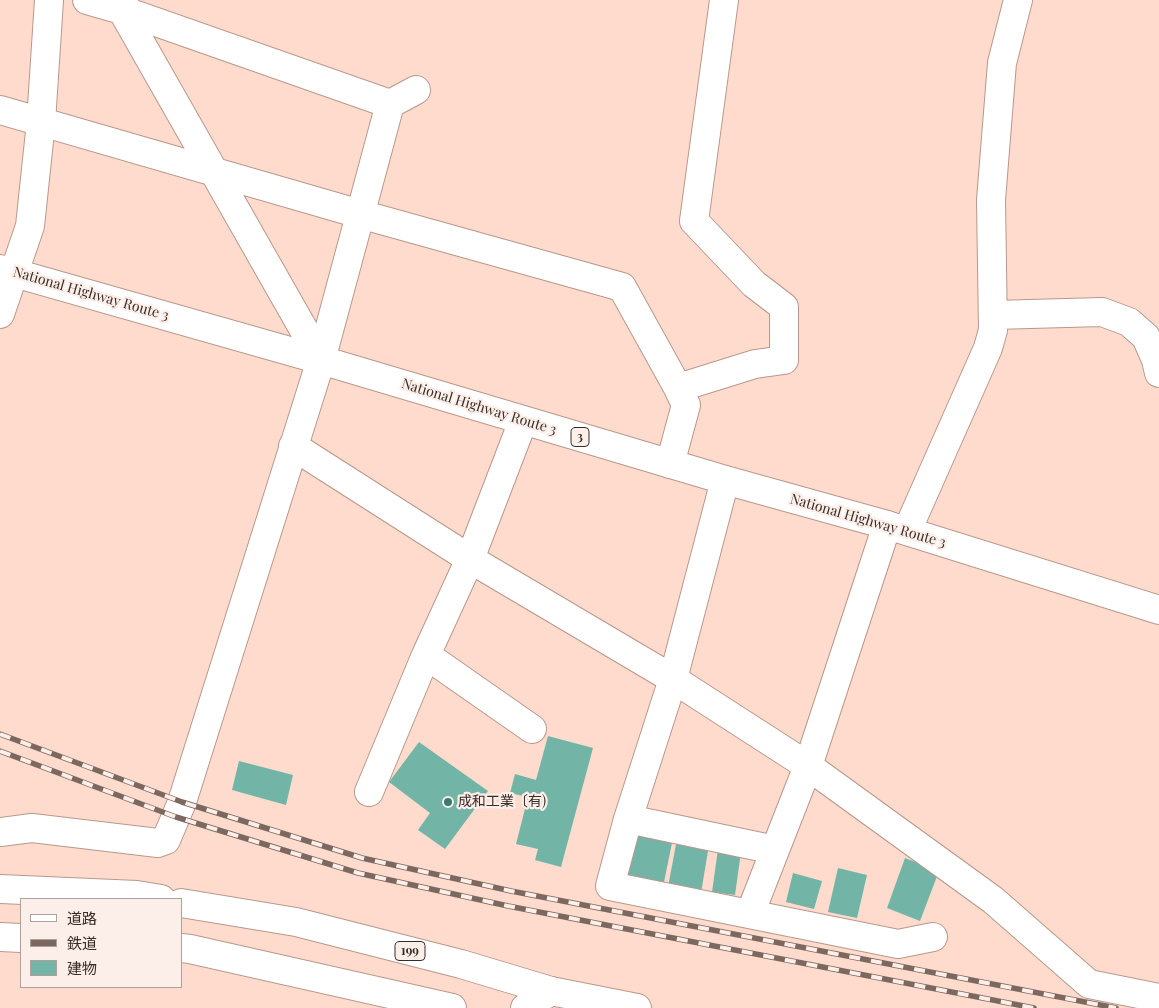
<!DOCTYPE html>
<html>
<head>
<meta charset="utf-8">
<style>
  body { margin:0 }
  #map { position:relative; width:1159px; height:1008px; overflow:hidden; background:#fedbcd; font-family:"Playfair Display","Noto Sans JP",serif }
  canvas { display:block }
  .legend { position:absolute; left:20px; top:898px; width:162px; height:90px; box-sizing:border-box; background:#fceee8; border:1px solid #aea09a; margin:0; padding:6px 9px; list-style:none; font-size:15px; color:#392c26 }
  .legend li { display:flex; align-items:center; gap:10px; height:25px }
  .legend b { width:25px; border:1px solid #aea09a }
</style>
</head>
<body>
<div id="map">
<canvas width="1159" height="1008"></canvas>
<ul class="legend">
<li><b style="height:6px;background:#fff"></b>道路</li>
<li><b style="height:6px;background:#7d685f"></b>鉄道</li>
<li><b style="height:14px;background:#72b5a7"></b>建物</li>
</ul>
</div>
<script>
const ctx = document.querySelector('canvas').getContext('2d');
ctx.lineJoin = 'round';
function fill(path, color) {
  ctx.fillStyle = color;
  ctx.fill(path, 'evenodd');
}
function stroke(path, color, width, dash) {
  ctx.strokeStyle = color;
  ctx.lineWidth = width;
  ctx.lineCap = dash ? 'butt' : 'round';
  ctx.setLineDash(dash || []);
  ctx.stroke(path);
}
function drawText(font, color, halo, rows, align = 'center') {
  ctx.font = font + ' "Playfair Display","Noto Sans JP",serif';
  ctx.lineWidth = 4.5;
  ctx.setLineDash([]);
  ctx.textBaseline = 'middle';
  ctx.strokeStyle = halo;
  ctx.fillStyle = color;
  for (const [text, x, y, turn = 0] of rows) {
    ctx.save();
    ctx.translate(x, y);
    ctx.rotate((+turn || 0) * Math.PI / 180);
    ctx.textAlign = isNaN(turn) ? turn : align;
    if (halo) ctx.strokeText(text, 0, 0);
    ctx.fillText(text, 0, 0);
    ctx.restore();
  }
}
fill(new Path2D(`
  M548 736 593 748 561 867 535 860 538 849 516 844 528 797 510 793 515 774 536 780Z
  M419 742 488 791 445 849 418 830 430 813 389 782Z
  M239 761 293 775 286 805 232 790Z
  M637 831 673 838 663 887 627 879Z
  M677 839 709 845 701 893 668 887Z
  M718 849 741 852 735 895 712 892Z
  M905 858 939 871 920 921 887 908Z
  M838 868 867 875 857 918 828 912Z
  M793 873 822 881 814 909 786 902Z`), '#72b5a7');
const minor = new Path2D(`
  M87 0 122 10 390 104 416 90
  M124 0 122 10 321 360
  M0 110 360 214 622 287 678 388 686 405 670 464
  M0 314 30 226 41 122 49 0
  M994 315 1102 312 1129 322 1146 337 1156 360 1159 373
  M678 388 755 364 784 360V307L754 284 694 221 724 0
  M293 446 470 559 673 679 808 766 993 900 1089 984 1159 998
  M725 480 673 679 628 819 610 886 898 944 933 937
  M907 531 988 348 993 330 991 200 1002 63 1018 0
  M426 655 532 729
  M369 792 426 655 470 559 523 421
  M628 819 775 850
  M0 832 32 828 158 843 166 840 182 802 321 360 390 104
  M750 914 808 766 887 525
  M0 937 21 938
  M181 948 190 949 452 1008
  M525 1008 551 991`);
const highway = new Path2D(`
  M0 269 321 360 725 480 887 525 1159 610
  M0 889 137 895 161 899
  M181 903 296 922 461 964 551 991 637 1008`);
stroke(minor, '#b9988b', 30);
stroke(highway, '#b9988b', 30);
stroke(minor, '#fff', 28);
stroke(highway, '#fff', 28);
const rail = new Path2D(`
  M0 734 182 802 362 858 511 891 1116 1008
  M0 751 176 817 358 873 508 906 1034 1008`);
stroke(rail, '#7d685f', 5.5);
stroke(rail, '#fceee8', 4, [11]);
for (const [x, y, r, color] of [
  [448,802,5,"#387c6f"]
]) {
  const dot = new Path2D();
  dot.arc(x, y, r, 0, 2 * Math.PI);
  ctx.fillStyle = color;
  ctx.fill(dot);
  stroke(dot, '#fceee8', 2);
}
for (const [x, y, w] of [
  [580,437,18],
  [410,951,30]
]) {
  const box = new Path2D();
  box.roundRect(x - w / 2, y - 9.5, w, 19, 4);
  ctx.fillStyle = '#fceee8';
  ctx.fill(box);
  stroke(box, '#392c26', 1);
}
drawText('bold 12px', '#392c26', null, [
  ["3",580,437],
  ["199",410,951]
]);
drawText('14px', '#392c26', '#fceee8', [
  ["National Highway Route 3",91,294,16],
  ["National Highway Route 3",479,407,17],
  ["National Highway Route 3",868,521,16]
]);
drawText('14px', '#392c26', '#fceee8', [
  ["成和工業〔有)",458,802]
], 'left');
</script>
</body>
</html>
